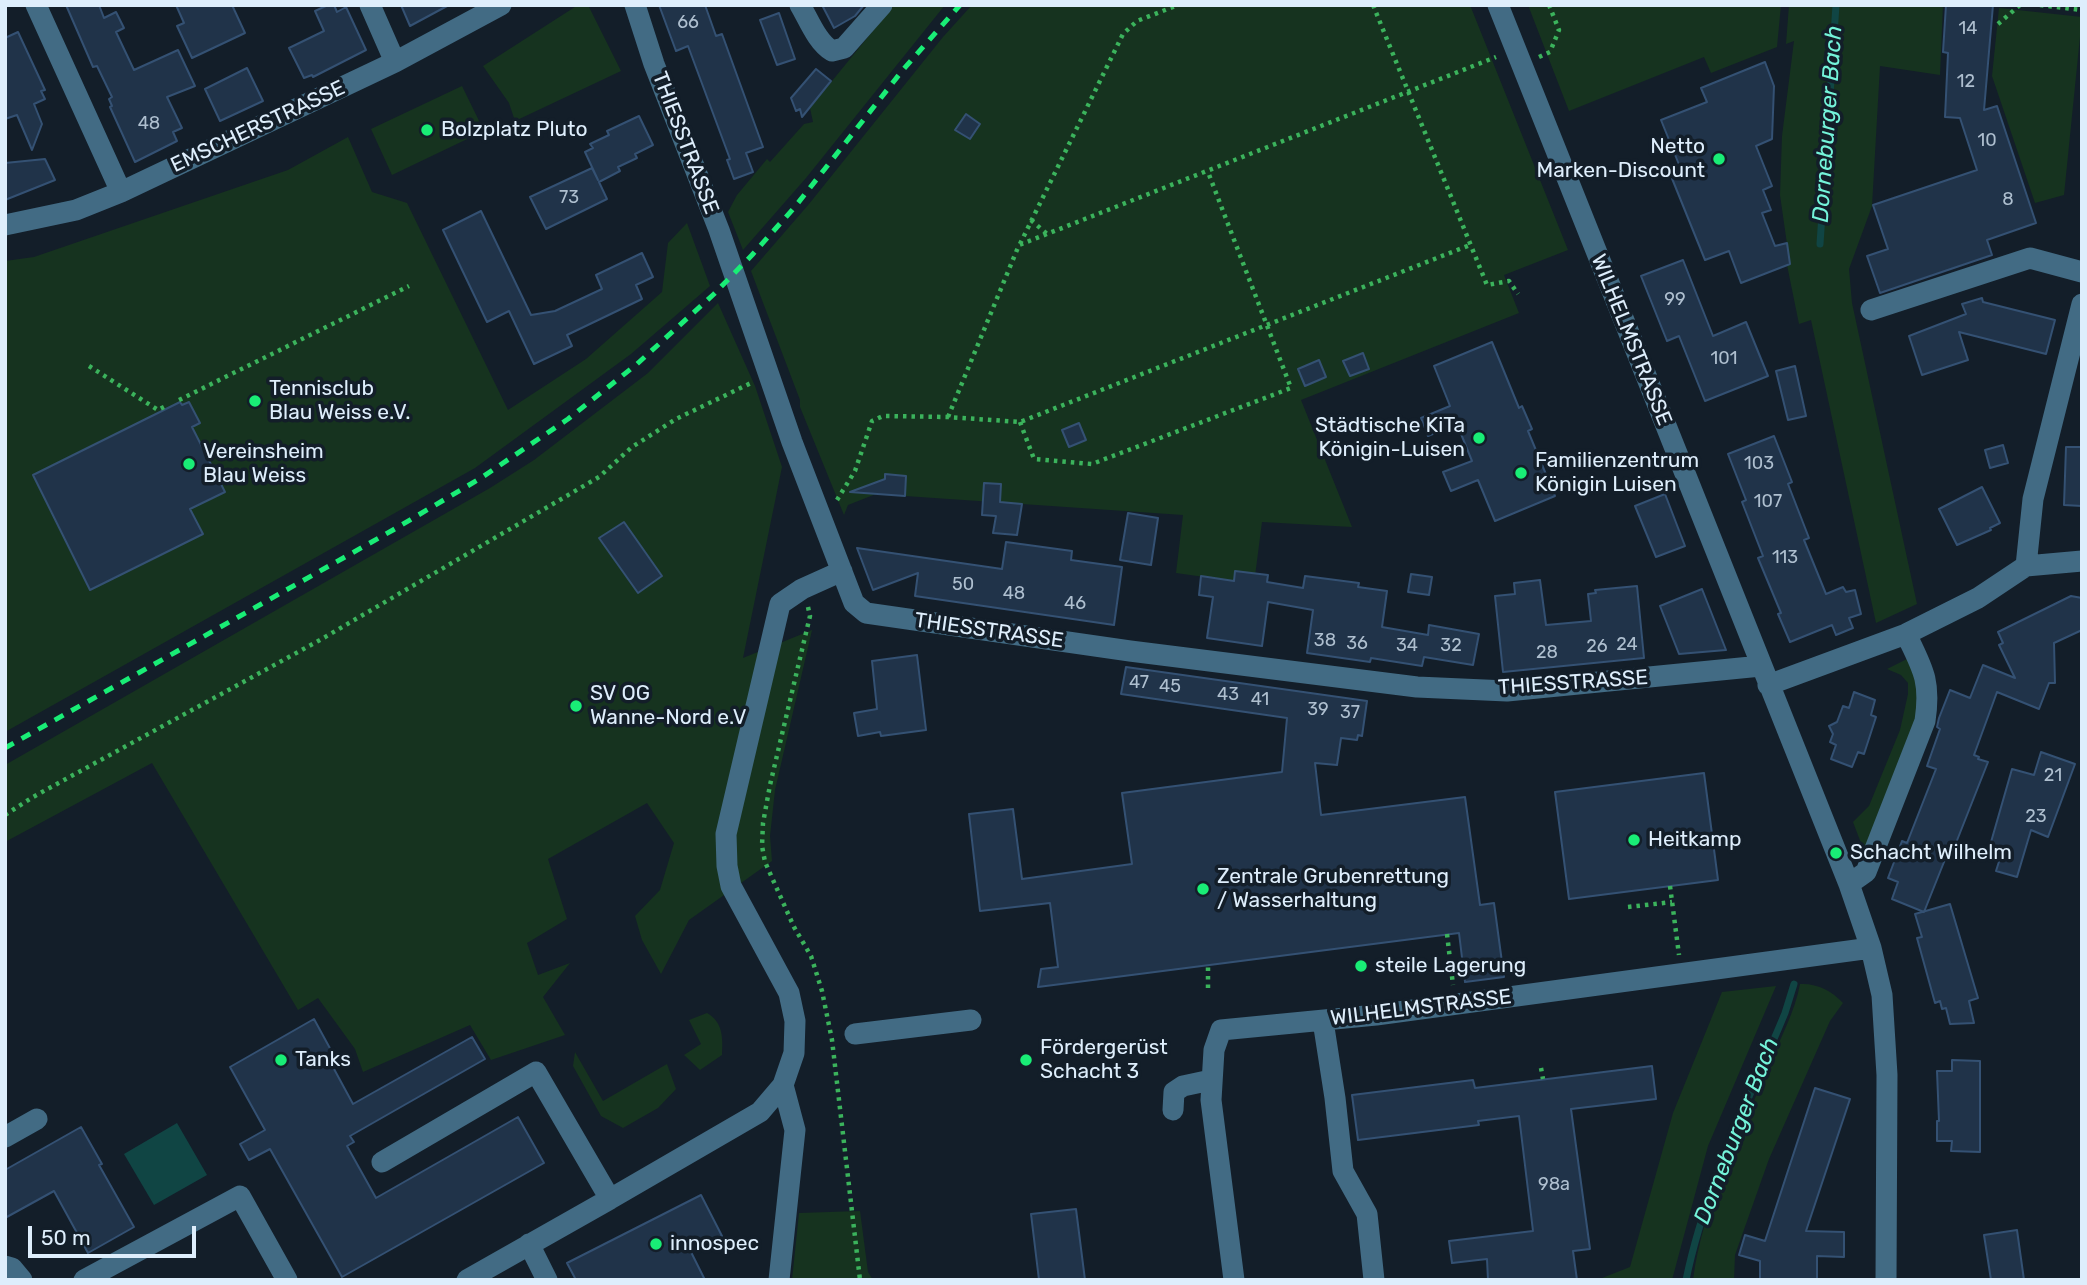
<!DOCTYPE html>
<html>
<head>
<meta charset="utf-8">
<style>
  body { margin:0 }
  #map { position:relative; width:2087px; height:1285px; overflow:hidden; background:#131e29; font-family:Rubik,sans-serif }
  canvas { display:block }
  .frame { position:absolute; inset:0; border:7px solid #deeefc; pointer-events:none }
  .scale { position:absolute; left:28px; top:1226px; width:168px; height:32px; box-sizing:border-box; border:4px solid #deeefc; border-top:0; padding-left:9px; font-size:21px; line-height:24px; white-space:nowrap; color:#deeefc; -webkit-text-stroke:5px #131e29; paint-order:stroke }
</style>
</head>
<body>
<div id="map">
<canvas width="2087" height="1285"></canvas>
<div class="frame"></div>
<div class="scale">50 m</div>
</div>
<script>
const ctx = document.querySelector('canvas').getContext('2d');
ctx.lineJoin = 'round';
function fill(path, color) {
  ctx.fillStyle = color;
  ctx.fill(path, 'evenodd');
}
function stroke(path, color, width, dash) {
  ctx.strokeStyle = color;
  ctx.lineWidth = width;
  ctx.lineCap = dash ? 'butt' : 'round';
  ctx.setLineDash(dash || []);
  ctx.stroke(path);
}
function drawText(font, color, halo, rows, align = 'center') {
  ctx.font = font + ' Rubik,sans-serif';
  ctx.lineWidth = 7;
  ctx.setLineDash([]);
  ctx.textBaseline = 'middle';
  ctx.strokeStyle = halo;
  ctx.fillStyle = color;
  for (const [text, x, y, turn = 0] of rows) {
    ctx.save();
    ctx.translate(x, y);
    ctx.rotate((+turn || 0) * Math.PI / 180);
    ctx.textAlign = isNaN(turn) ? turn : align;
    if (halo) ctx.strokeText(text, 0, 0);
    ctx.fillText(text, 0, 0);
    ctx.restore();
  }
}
fill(new Path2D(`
  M578 5H588L621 71 515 121 509 103 483 66Z
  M894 5H945L806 178 743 250 728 212 737 195 767 159 770 162 804 124 813 122 810 108Z
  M972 5H1470L1568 250 1504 275 1519 313 1301 400 1352 527 1262 522 1254 584 1176 573 1183 515 876 494 848 505 844 515 800 407V400L751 271 809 204 943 37Z
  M1528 5H1781L1777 47 1711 73 1704 57 1569 111Z
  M1789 5H1943L1940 75 1880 66 1872 206 1849 269 1852 303 1917 604 1876 623 1811 320 1799 324 1787 265V244L1780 195 1782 136 1794 41 1786 44Z
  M1999 8 2082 17 2064 195 2035 203 1992 76Z
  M462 86 484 131 392 175 371 129Z
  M348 137 372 192 407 203 508 410 586 359 662 292 668 243 687 223 710 286 631 354 475 468 5 732V261L34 257 288 170Z
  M718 303 755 386 782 467 743 658 812 630 775 790 770 836 772 861 689 920 661 974 642 940 635 916 660 890 674 843 647 803 548 859 567 919 527 943 538 975 570 963 543 997 565 1035 491 1060 470 1025 363 1072 355 1049 318 998 298 1010 152 763 5 842V765L490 488 534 460 648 373Z
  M1907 659 1916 671 1919 713 1864 851 1853 822 1869 806 1900 730 1908 694V683L1901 675 1887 669Z
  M1800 984C1817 983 1832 991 1843 1003L1830 1021 1769 1159 1735 1255 1734 1280H1693C1703 1204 1740 1134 1770 1064 1780 1038 1795 1012 1800 984Z
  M1776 986 1708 1146 1672 1280H1602V1278L1630 1267 1673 1113 1722 992Z
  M707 1013C723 1022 723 1038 722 1055L700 1070 684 1055 701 1044 689 1020Z
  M575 1052 603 1101 667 1064 676 1089 658 1108 623 1128 601 1116 573 1066Z
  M860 1211 868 1272 873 1280H792L799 1213Z`), '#16331f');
fill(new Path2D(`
  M177 1123 207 1175 154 1205 124 1154Z`), '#104544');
stroke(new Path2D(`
  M1820 244 1836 5
  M1686 1280C1705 1187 1749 1100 1785 1013L1794 984`), '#104544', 7);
const building = new Path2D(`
  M66 5H99L104 18 116 12 124 28 116 32 134 70 178 50 195 86 167 97 182 128 173 132 177 141 135 162 110 107 112 106 109 99 112 97 97 66 93 67Z
  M176 5H232L245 33 192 58 177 26 184 23Z
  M328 5H334L337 12 346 7 366 50 313 77 312 75 304 78 289 48 324 31 315 11Z
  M401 5H449L410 26Z
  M659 5H705L716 36 722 34 763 147 746 153 753 172 734 179 727 160 730 159 688 46 676 51Z
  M822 5H864L855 16 834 28Z
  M1946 5H1993L1984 110 1997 106 2036 223 1987 240 1992 255 1880 293 1867 256 1888 249 1873 205 1977 170 1960 118 1945 117 1948 53 1943 52Z
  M779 13 795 59 777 65 760 20Z
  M18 32 45 90 41 91 45 99 34 104 42 124 32 150 17 115 5 119V38Z
  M1765 62 1774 86 1772 139 1756 146 1772 186 1763 190 1771 210 1762 213 1775 246 1787 243 1790 264 1741 283 1729 251 1705 260 1671 176 1682 172 1661 120 1707 102 1701 88Z
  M247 68 263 101 220 121 205 89Z
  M816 69 831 81 802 117 800 109 796 111 791 98Z
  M966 114 980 124 970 139 955 130Z
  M639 116 653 145 635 154 637 158 618 167 620 171 599 182 607 199 546 229 530 197 592 168 598 180 585 152 593 148 590 144 609 135 607 131Z
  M45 159 55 180 5 200V163Z
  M481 211 531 315 555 311 602 289 596 275 642 253 653 277 636 285 642 299 567 335 572 346 534 364 509 311 487 322 443 230Z
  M1683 260 1713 336 1746 322 1768 376 1705 401 1679 336 1667 341 1641 276Z
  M1982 298 1983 302 2055 320 2046 354 1959 332 1968 360 1922 375 1909 336 1966 314 1962 304Z
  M1492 342 1519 408 1522 406 1532 429 1528 431 1555 496 1495 521 1478 480 1451 491 1443 472 1472 461 1457 424 1428 436 1421 418 1450 406 1434 366Z
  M1363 353 1369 369 1350 376 1343 361Z
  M1319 360 1326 377 1305 386 1298 369Z
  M1795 366 1806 416 1788 420 1776 371Z
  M180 402 182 405 189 402 200 423 192 427 225 492 190 509 203 534 90 590 33 475Z
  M1079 423 1086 440 1069 447 1062 430Z
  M1774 436 1792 482 1788 484 1809 538 1804 540 1826 594 1843 587 1846 592 1855 590 1861 614 1849 618 1853 628 1836 635 1832 625 1790 642 1778 614 1781 613 1758 558 1763 556 1742 502 1746 500 1728 454Z
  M2003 445 2008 463 1990 468 1985 450Z
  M2066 447H2082V506L2064 505Z
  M885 474 906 476 905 496 850 492 885 479Z
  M984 483 1001 484 1000 502 1022 504 1017 535 993 533 996 516 982 515Z
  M1982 487 2000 523 1990 528 1991 530 1957 545 1939 509Z
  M1665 494 1685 546 1656 557 1635 506Z
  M1128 513 1158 518 1151 565 1120 560Z
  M624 522 662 576 638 593 599 538Z
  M1006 542 1072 551 1071 560 1122 567 1114 625 915 596 918 573 873 590 857 548 1002 569Z
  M1235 571 1268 575 1267 582 1303 588 1305 576 1359 583 1358 587 1387 591 1382 627 1428 635 1429 625 1479 634 1473 665 1424 657 1422 666 1371 658 1370 662 1307 653 1313 610 1268 602 1262 646 1207 638 1213 597 1199 595 1201 576 1234 581Z
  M1411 574 1432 577 1429 595 1408 592Z
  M1540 580 1546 625 1591 621 1588 594 1596 593 1595 590 1637 586 1644 658 1503 672 1495 596 1515 594 1514 583Z
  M1702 589 1726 650 1679 654 1660 606Z
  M2071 596 2082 598V630L2054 643 2055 683H2049L2039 709 1997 692 1974 755 1979 757 1978 759 1988 762 1954 848 1950 847 1924 912 1892 899 1898 882 1888 878 1902 841 1907 843 1936 769 1927 766 1940 729 1937 727 1939 718 1950 690 1970 698 1983 665 2015 678 1999 645 2003 643 1998 632Z
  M917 655 926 730 881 736 880 732 858 736 854 713 877 709 872 661Z
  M1126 667 1367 701 1362 736 1358 735 1357 740 1341 738 1337 765 1315 763 1321 815 1465 797 1480 905 1494 903 1504 977 1465 982 1459 933 1038 987 1041 969 1058 967 1050 903 980 911 969 814 1013 809 1022 879 1132 864 1122 793 1282 772 1287 718 1121 694Z
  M1854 692 1875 700 1871 715 1876 717 1864 754 1858 752 1852 767 1831 759 1836 745 1830 742 1833 734 1829 726 1837 722 1843 706 1849 708Z
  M2041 752 2075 764 2048 837 2031 830 2017 877 1996 871 2002 852 1989 849 2012 769 2034 775Z
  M1704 773 1718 880 1569 899 1555 792Z
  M1950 904 1978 998 1969 1001 1974 1023 1950 1024 1946 1008 1942 1009 1940 1001 1935 1003 1917 938 1922 937 1915 914Z
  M314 1019 332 1052 327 1056 353 1104 472 1037 485 1059 350 1136 354 1142 347 1146 376 1198 518 1117 544 1163 342 1277 270 1149 249 1160 240 1144 265 1130 230 1067Z
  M1952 1060 1980 1061V1152L1951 1151 1952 1141H1937V1121H1939L1937 1071H1952Z
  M1652 1066 1656 1099 1571 1109 1590 1249 1573 1251 1577 1280H1488L1487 1259 1452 1263 1449 1241 1533 1231 1519 1116 1478 1121 1479 1125 1358 1140 1352 1095 1473 1080 1475 1088Z
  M1815 1088 1850 1099 1806 1231 1844 1232V1257L1817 1256V1280H1760V1261L1739 1255 1745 1235 1765 1241Z
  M81 1127 102 1164 99 1165 134 1227 88 1253 54 1191 5 1218V1170Z
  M701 1195 722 1236 691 1252 705 1280H576L567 1263Z
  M1076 1209 1085 1280H1039L1031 1214Z
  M2017 1230 2024 1280H1991L1984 1235Z`);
fill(building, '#203349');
stroke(building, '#345173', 2);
stroke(new Path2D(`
  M1373 5 1487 285 1509 281 1518 294
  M2040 5 2082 10
  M1998 24 2020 5
  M1539 57 1550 52 1559 30 1549 5
  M1031 220 1047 234
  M1020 244 1123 34 1137 21 1178 5
  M89 366 158 410 166 406
  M179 400 409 286
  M948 417 1019 245 1496 57
  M1020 422 1034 459 1092 464 1291 388 1208 172
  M837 500 855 471 872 421 883 416 948 417 1020 422 1470 245
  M808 607 810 616 770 785 763 823 762 846 765 862 794 927 811 956 822 991 832 1040 860 1280
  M5 815 33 797 320 640 599 477 632 447 676 419 751 383
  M1670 886 1679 955
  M1628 907 1672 902
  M1447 934 1453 985
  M1208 988V965
  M1541 1068 1543 1079`), '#3bb35c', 4.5, [3.5, 5]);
stroke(new Path2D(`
  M36 5 121 192
  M370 5 395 62
  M635 5 654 64 719 230 792 442 854 603 866 613 1130 651 1417 687 1507 691 1761 666
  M800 5C809 20 817 42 832 51L844 48 882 5
  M1498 5 1849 884 1871 948 1882 995 1887 1075 1886 1280
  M5 225 76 210 121 192 395 62 501 5
  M1871 310 2030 258 2082 272
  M2026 566 2033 499 2082 304
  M1768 685 1906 634 1978 598 2026 566 2082 561
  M1849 884 1866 872 1925 721C1931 681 1923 669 1906 634
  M1323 1021 1335 1098 1343 1171 1367 1214 1374 1280
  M855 1034 971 1020
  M1173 1110 1174 1092 1183 1086 1211 1080
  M5 1137 37 1119
  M382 1162 536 1072 610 1199 760 1112 783 1085 794 1053 795 1021 789 993 731 886 727 866 726 834 780 604 802 589 842 571
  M529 1244 547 1280
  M5 1266 12 1268 22 1280
  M84 1280 240 1196 287 1280
  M467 1280 610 1199
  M779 1280 795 1130 783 1085
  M1234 1280 1211 1100 1214 1050 1221 1030 1376 1015 1871 948`), '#426b84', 21);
stroke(new Path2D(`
  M5 748 393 530 481 478 568 419 637 364 714 294 752 255 794 208 902 71 960 5`), '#19ed76', 5, [10, 9]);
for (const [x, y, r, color] of [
  [427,130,7,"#19ed76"],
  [1719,159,7,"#19ed76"],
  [255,401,7,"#19ed76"],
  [1479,438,7,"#19ed76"],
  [189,464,7,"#19ed76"],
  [1521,473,7,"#19ed76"],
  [576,706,7,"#19ed76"],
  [1634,840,7,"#19ed76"],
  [1836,853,7,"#19ed76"],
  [1203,889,7,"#19ed76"],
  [1361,966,7,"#19ed76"],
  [281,1060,7,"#19ed76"],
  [1026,1060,7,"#19ed76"],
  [656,1244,7,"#19ed76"]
]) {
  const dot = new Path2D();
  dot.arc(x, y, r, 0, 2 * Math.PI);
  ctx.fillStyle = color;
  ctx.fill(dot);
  stroke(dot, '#131e29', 2.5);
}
drawText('18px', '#aebfcf', null, [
  ["66",688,23],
  ["14",1968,29],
  ["12",1966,82],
  ["48",149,124],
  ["10",1987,141],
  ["73",569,198],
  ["8",2008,200],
  ["99",1675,300],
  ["101",1724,359],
  ["103",1759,464],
  ["107",1768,502],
  ["113",1785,558],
  ["50",963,585],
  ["48",1014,594],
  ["46",1075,604],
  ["38",1325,641],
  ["36",1357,644],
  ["24",1627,645],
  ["34",1407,646],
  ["32",1451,646],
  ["26",1597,647],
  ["28",1547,653],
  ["47",1139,683],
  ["45",1170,687],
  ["43",1228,695],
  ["41",1260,700],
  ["39",1318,710],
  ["37",1350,713],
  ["21",2053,776],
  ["23",2036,817],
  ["98a",1554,1185]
]);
drawText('21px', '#deeefc', '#131e29', [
  ["EMSCHERSTRASSE",258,127,-25],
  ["THIESSTRASSE",685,143,69],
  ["WILHELMSTRASSE",1631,340,68],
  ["THIESSTRASSE",989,631,8],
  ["THIESSTRASSE",1573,683,-4],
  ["WILHELMSTRASSE",1421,1008,-7]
]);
drawText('21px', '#deeefc', '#131e29', [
  ["Bolzplatz Pluto",441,130],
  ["Netto",1705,147,"right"],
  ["Marken-Discount",1705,171,"right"],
  ["Tennisclub",269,389],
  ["Blau Weiss e.V.",269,413],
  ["Städtische KiTa",1465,426,"right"],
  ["Königin-Luisen",1465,450,"right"],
  ["Vereinsheim",203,452],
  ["Blau Weiss",203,476],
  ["Familienzentrum",1535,461],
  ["Königin Luisen",1535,485],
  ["SV OG",590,694],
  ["Wanne-Nord e.V",590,718],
  ["Heitkamp",1648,840],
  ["Schacht Wilhelm",1850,853],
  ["Zentrale Grubenrettung",1217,877],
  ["/ Wasserhaltung",1217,901],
  ["steile Lagerung",1375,966],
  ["Fördergerüst",1040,1048],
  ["Schacht 3",1040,1072],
  ["Tanks",295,1060],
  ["innospec",670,1244]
], 'left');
drawText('italic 23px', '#74f4da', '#131e29', [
  ["Dorneburger Bach",1828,124,-86],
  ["Dorneburger Bach",1737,1131,-69]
]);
</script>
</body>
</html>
